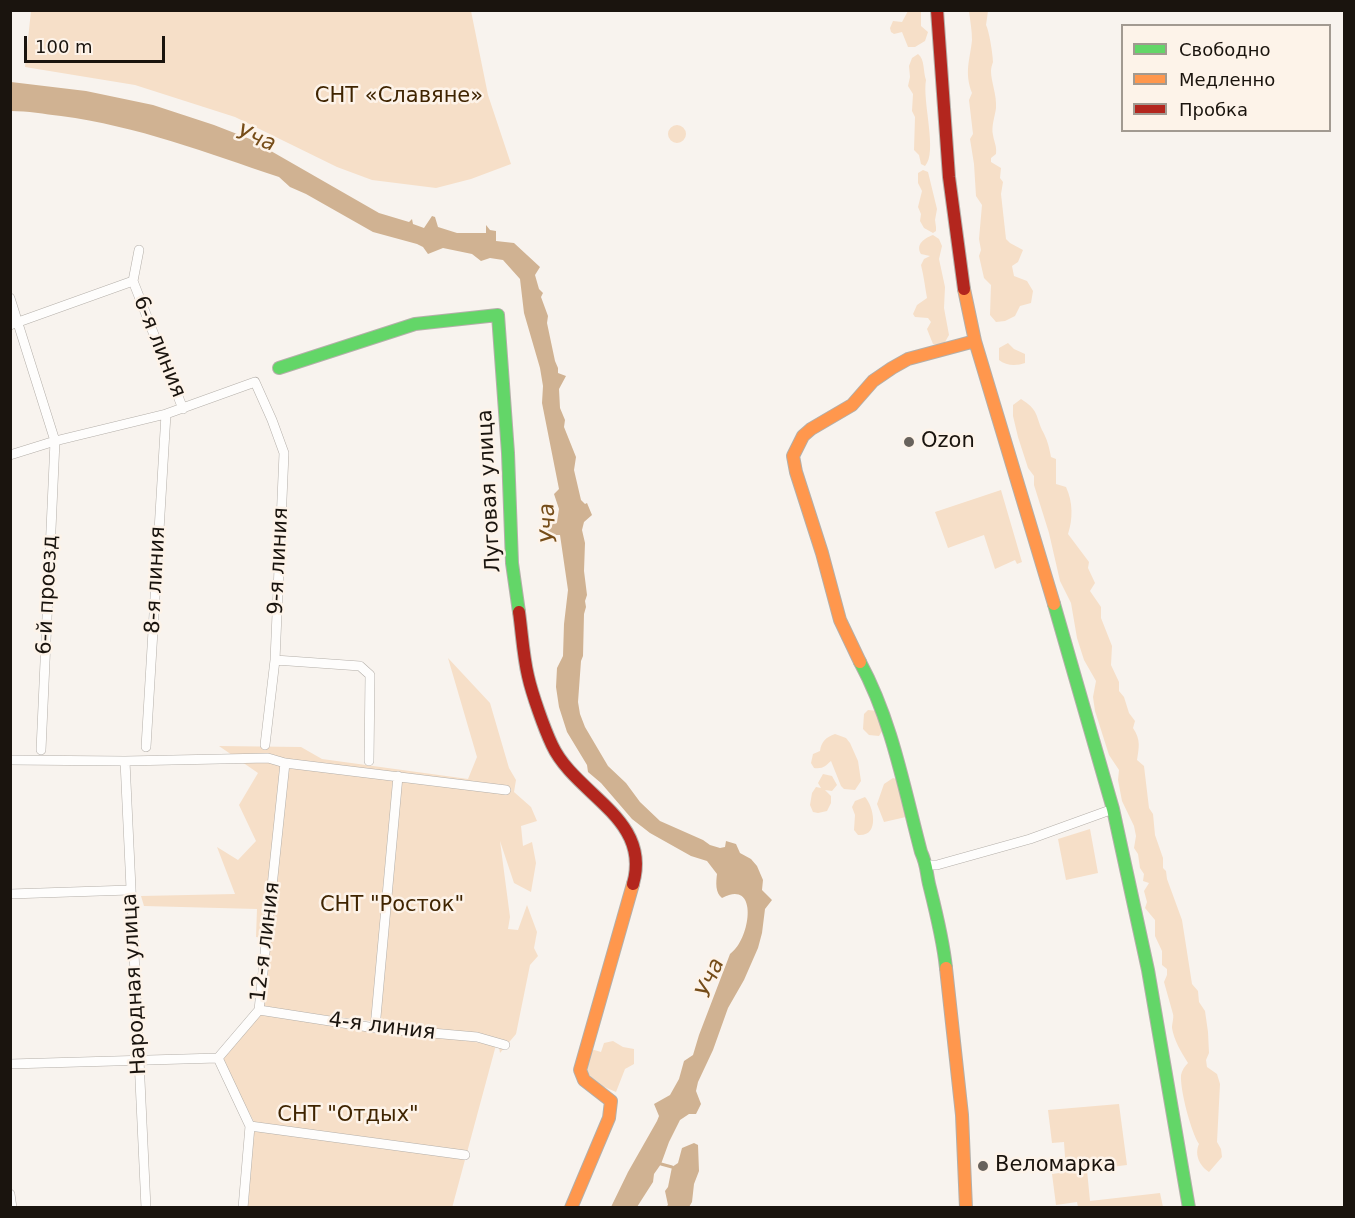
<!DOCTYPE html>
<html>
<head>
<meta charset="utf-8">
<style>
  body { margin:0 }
  #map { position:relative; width:1355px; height:1218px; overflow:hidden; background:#f8f3ee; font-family:"DejaVu Sans",sans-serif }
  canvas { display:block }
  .frame { position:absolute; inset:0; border:12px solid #1a140e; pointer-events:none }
  .legend { position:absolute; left:1121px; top:24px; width:210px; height:108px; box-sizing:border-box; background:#fdf3e9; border:2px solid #a29a91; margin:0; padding:8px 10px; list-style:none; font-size:18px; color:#1a140e }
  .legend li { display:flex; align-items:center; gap:12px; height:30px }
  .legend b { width:30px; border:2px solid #a29a91 }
  .scale { position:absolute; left:24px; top:36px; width:141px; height:27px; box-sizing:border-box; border:3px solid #1a140e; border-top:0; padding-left:8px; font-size:18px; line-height:21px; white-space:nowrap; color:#1a140e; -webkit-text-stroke:4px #fdf3e9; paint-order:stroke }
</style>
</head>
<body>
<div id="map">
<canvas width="1355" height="1218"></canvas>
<div class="frame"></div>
<ul class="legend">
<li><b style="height:8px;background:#63d668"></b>Свободно</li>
<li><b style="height:8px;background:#ff974d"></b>Медленно</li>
<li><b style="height:8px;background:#b3261e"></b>Пробка</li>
</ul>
<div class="scale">100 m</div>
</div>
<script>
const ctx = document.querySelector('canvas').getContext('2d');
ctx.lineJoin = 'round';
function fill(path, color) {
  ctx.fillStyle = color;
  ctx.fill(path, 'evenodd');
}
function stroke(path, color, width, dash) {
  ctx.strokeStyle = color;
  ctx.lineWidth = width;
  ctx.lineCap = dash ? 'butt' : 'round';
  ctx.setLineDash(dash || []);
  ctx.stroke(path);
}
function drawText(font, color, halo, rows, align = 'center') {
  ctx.font = font + ' "DejaVu Sans",sans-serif';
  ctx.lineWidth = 5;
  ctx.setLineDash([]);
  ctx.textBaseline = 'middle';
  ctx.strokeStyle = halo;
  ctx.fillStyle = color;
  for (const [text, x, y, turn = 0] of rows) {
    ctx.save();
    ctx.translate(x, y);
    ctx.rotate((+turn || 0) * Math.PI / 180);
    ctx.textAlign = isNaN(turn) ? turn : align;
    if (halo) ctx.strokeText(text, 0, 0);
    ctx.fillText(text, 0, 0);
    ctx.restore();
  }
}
fill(new Path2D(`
  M31 11H471L488 95 511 164 471 179 436 188 372 180 337 167 235 117 135 85 25 67Z
  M908 11H921V26L928 32 925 41 915 47H908L902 32 894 34 891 32 890 28 893 21 902 22Z
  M969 11H988L986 25C989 30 993 55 993 62 992 65 991 68 991 71 991 82 997 95 996 108 995 116 991 127 993 135 994 142 997 146 996 154L991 158V162L1001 168 1000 178 1003 182 1001 194 1006 239 1010 243 1023 250 1018 262 1012 266 1014 276 1027 281 1033 291 1031 303 1020 306 1015 316 1005 321 996 322 990 315 991 285 984 278 979 256 981 250 979 239 982 205 976 196 974 164 970 139 973 134 969 100 972 93C964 72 970 60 972 40 972 30 970 20 969 11Z
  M918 54C925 59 923 72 926 80 922 101 938 153 925 166L921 164 919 155 914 150 915 117 912 111 913 94 908 86 910 77 909 66 912 58Z
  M668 134a9 9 0 1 1 18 0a9 9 0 1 1-18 0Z
  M923 170 928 172 937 209 935 220 936 227V231L933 233 924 228 920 221 921 214 918 207 922 191 918 183V173Z
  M933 235 939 239 942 246 939 259 945 287 944 308 949 335 945 342 941 345 933 344 927 329 931 322 928 318 915 317 913 314 917 305 927 298C925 287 924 277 921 265L924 259 930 256 921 254C915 244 925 238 933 235Z
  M1008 343 1014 349 1025 354V363C1017 366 1006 366 999 360V348Z
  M1021 399C1038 410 1035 413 1042 430 1047 439 1049 446 1051 457L1056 459V484L1066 487C1073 502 1073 519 1068 534L1089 562 1088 568 1095 583 1090 591 1101 607V618L1112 646 1111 665 1119 682V691L1124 697 1129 713 1135 721 1133 728C1141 740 1139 747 1137 760L1144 766 1149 808 1153 814 1155 835 1163 858V868L1166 871 1167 879 1182 920 1192 984 1198 991 1199 1002 1205 1011 1208 1032 1209 1053 1206 1060 1207 1067 1217 1074 1220 1084 1217 1142 1221 1149 1222 1157 1209 1172C1200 1166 1194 1155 1199 1144 1191 1132 1180 1090 1181 1075 1182 1070 1185 1066 1188 1063 1181 1052 1174 1040 1172 1028 1172 1023 1174 1018 1173 1014 1170 1003 1167 993 1164 982L1167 975V969L1162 965V951L1155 936V920L1145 908 1147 902 1144 891 1149 883 1143 881 1144 874 1140 868 1138 854 1134 848 1136 836 1134 826 1122 801 1118 780 1119 770 1109 755 1095 711 1093 697 1096 681 1084 660 1077 638 1071 603 1060 581 1049 533 1034 485V476L1028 468 1018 437 1013 416V405Z
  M1001 490 1022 562 1017 564 1015 560 995 569 984 535 948 548 935 512Z
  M448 658 490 703 509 768 516 780 514 792 531 807 537 821 521 826 523 846 532 842 536 863 531 892 514 883 500 841 510 917 508 929 518 930 527 905 537 932 534 948 538 956 530 965 516 1034 500 1053 498 1039 468 1033 264 1008 270 939 256 937 257 909 144 906 141 896 235 894 217 847 238 860 256 841 239 805 258 773 219 746 301 747 322 759 468 779 477 757Z
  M868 710 878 711 884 728 879 736 869 735 863 729 864 714Z
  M835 734 846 738 850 743 858 761 861 781 855 790 844 789 841 786 831 761C825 766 824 769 814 768L811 763 813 754 820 751C821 742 826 737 835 734Z
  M823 774 832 776 837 785 832 791 825 790 831 796V803L827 811 818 813 813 812 810 805 812 793 816 787 821 788 818 783Z
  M893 778 897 779 906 817 884 822 877 804 884 784Z
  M865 797C874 807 880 837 858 835L854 830 855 815 852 807 855 801Z
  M1090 829 1098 873 1066 880 1058 839Z
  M260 1012 496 1045 452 1208 248 1207 254 1122 221 1058Z
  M613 1041 623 1047 634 1049V1064L625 1069 616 1092 595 1083 586 1070 591 1049 601 1052 604 1043Z
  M1119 1104 1127 1165 1087 1170 1090 1201 1160 1193 1163 1207H1078L1077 1202 1056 1205 1052 1174 1066 1172 1064 1142 1052 1143 1048 1110Z`), '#f6dfc8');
fill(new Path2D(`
  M11 82 86 91 153 105 214 125 250 139 379 213 409 222 412 219 413 224 424 228 432 216 435 217 438 227 457 233H486V225L490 230 496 231V241L514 243 540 267 535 275 539 289 543 293 541 297 548 316 547 323 555 361 558 368V373L566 376 559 389 560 408 565 420 564 427 576 457 574 470 581 500 585 504 587 503 592 515 584 522 582 530 585 543 584 571 587 595 585 601 586 607 584 614 583 656 581 661 578 702 580 714 585 727 608 766 626 783 640 802 660 821 703 840 710 845 720 848 725 847 726 841 736 844 740 853 751 859 757 866 763 880 762 890 772 900 765 909 762 933 758 948 744 980 728 1008 713 1050 698 1082 696 1091 701 1104 696 1114H689L680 1120 669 1142 661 1164 654 1174 653 1182 637 1207H611L628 1172 657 1121 659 1116 654 1104 670 1095 679 1079 684 1061 693 1055 699 1035 730 954C750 941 760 878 722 898 715 893 716 882 717 874L707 861 691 856 650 833 632 819 601 783 588 772 587 765 567 732 559 707 556 687 557 668 563 656 564 624 568 590 560 535H551L549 538 546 533 551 525 557 522 559 509 554 494 559 489 542 403 543 386 540 368 524 313 520 279 503 260 490 258 481 261 472 254 443 248 428 254 423 247 417 244 373 232 306 194 290 187 279 177C207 153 137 126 61 116 44 114 28 111 11 111Z
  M694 1143 698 1145 699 1171 694 1184 692 1202 689 1207H666L668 1205 665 1191 668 1187 672 1167 678 1163 682 1148Z`), '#d0b292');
stroke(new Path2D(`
  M661 1164 672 1167`), '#d0b292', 3);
const street = new Path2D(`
  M139 250 133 281 183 409
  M10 298 55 441 41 750
  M10 325 133 281
  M10 455 55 441 166 414 255 382 272 420 284 453 275 660 265 745
  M275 660 360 666 370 675 369 761
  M146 747 166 414
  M10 760 125 761 268 758 285 763 506 790
  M125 761 146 1208
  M927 865H937L1030 839 1113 809
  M10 894 130 890
  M259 1010 375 1028 477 1037 505 1045
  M375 1028 398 776
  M10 1064 218 1058
  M250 1126 465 1155
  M10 1194 12 1208
  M243 1208 250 1126 218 1058 259 1010 285 763`);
const fast = new Path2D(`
  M279 368 415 324 498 315 508 453 512 563 519 612
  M1054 604 1113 809 1148 970 1189 1208
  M860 662C892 721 904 788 921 852 927 865 926 871 929 884 936 912 943 939 946 968`);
const slow = new Path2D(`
  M964 289 975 341 1054 604
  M860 662 840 620 822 553 796 472 793 456 803 436 811 429 852 405 873 381 892 368 908 359 975 341
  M946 968 962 1115 966 1208
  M571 1208 609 1118 611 1101 584 1080 580 1070 633 884`);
const jam = new Path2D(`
  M937 10 949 177 964 289
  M519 612C522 633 523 655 528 676 532 694 544 728 552 745 575 795 652 818 633 884`);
stroke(street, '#b4afa9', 10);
stroke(fast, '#b4afa9', 14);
stroke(slow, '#b4afa9', 14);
stroke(jam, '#b4afa9', 14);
stroke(street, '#fefdfc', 9);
stroke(fast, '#63d668', 12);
stroke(slow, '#ff974d', 12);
stroke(jam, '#b3261e', 12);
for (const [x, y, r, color] of [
  [909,442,6,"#68625c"],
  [983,1166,6,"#68625c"]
]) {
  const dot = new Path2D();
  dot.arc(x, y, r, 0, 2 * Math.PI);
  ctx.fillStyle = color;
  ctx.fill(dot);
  stroke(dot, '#fdf3e9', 2);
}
drawText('21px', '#3f2400', '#fdf3e9', [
  ["СНТ «Славяне»",399,97],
  ["СНТ \"Росток\"",392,906],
  ["СНТ \"Отдых\"",348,1116]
]);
drawText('21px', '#1a140e', '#fdf3e9', [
  ["6-я линия",159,347,68],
  ["Луговая улица",490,491,-93],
  ["9-я линия",279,561,-87],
  ["8-я линия",156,580,-87],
  ["6-й проезд",48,595,-87],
  ["12-я линия",266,942,-83],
  ["Народная улица",135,984,-93],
  ["4-я линия",382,1027,7]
]);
drawText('21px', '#1a140e', '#fdf3e9', [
  ["Ozon",921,442],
  ["Веломарка",995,1166]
], 'left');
drawText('italic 22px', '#754c18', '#fdf3e9', [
  ["Уча",256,139,20],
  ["Уча",549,523,-95],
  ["Уча",711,978,-67]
]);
</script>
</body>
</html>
